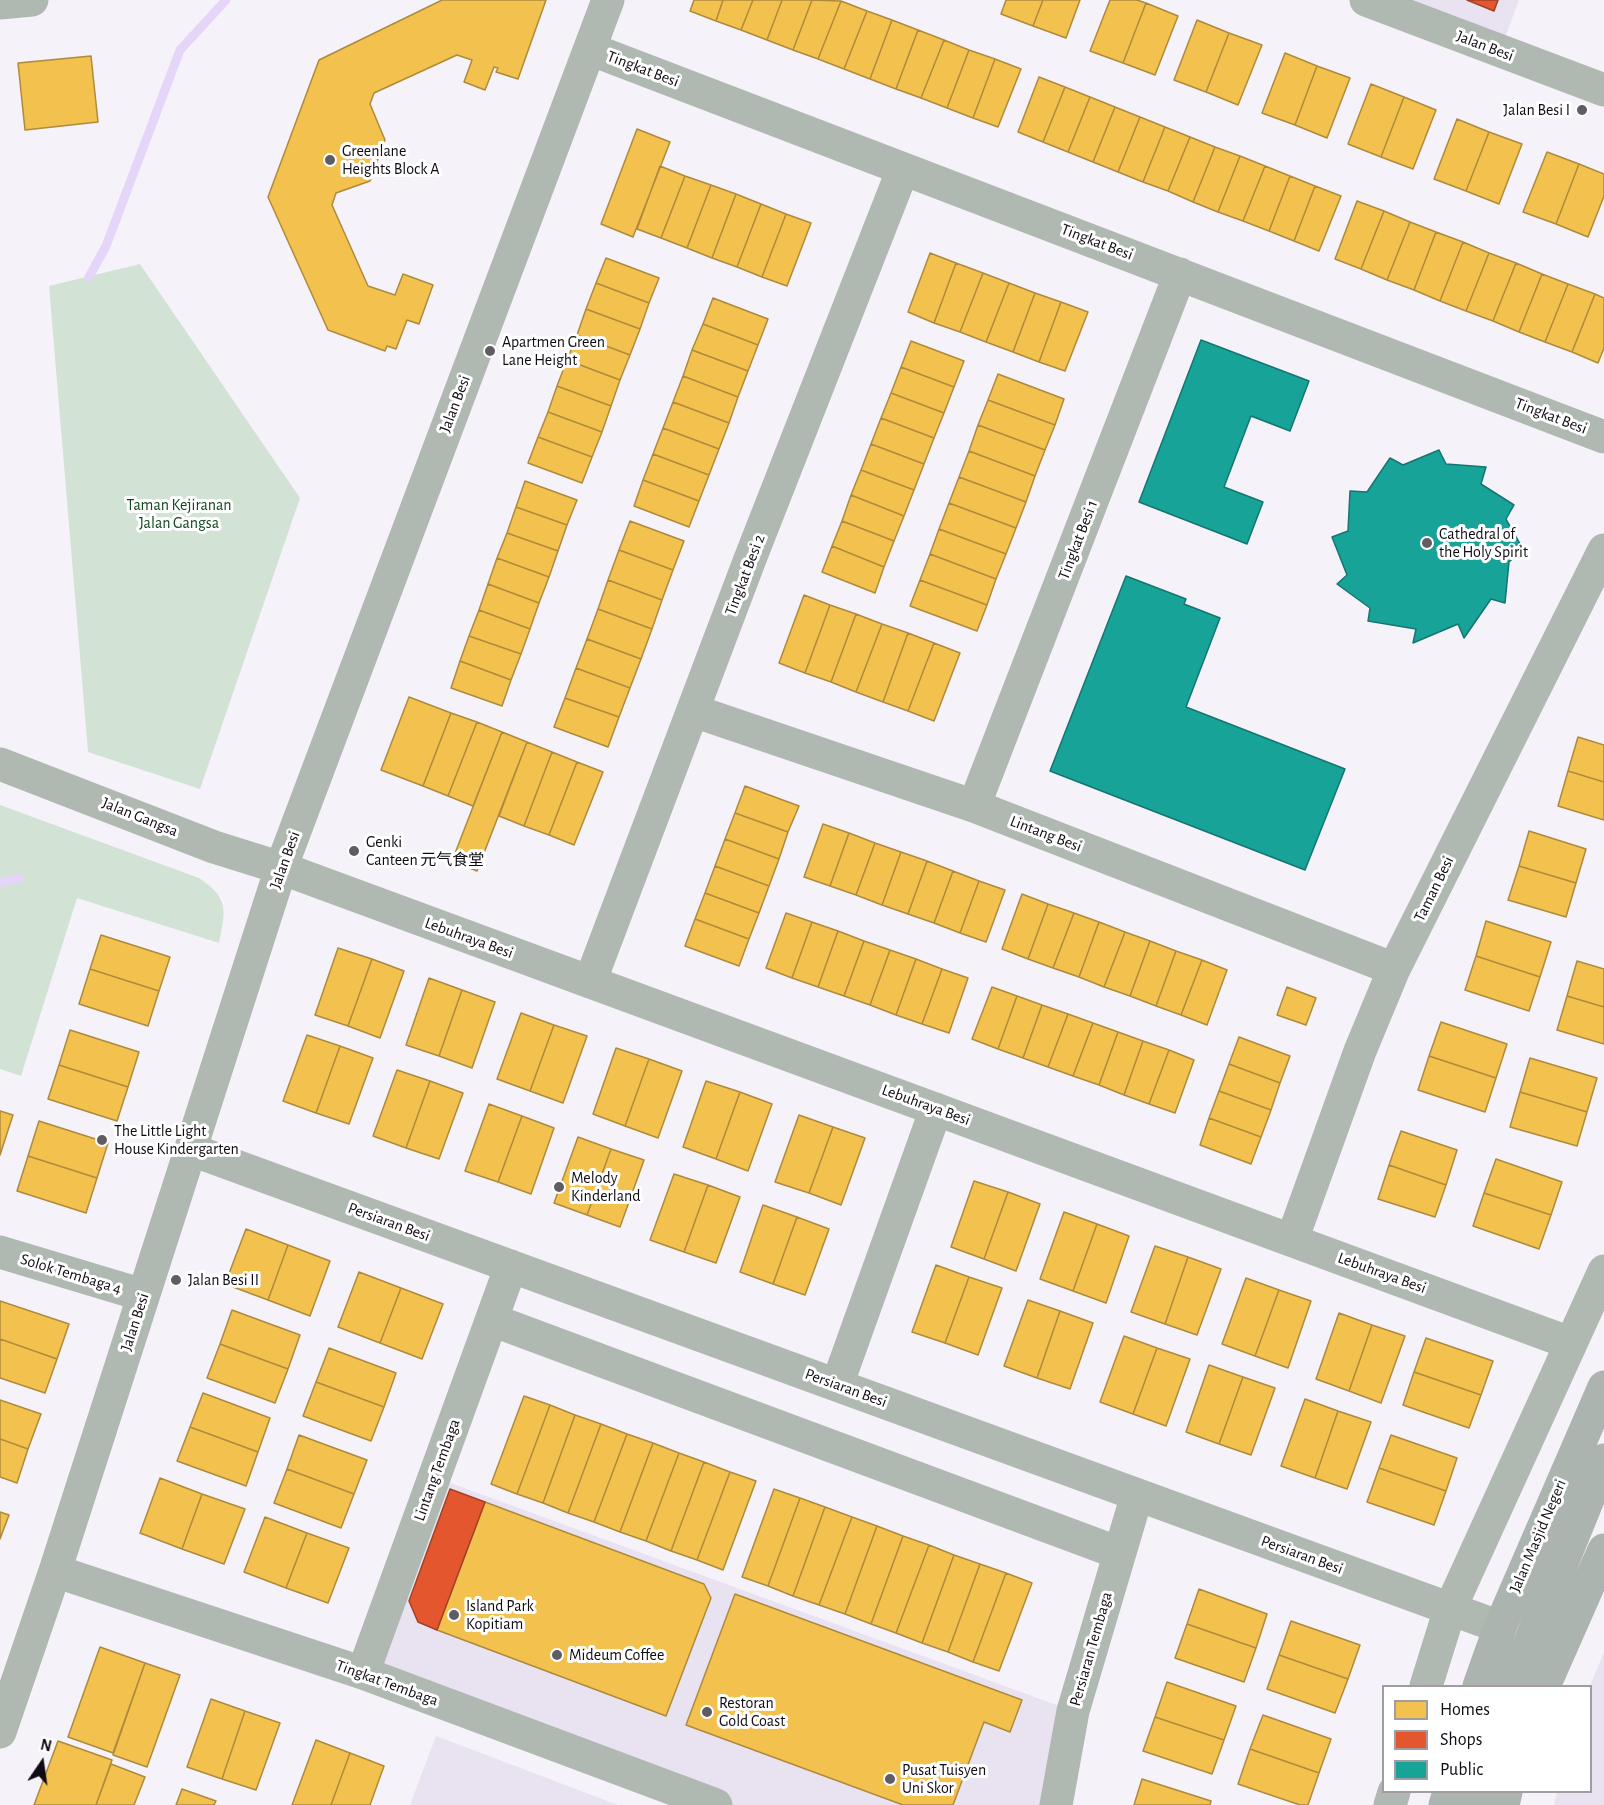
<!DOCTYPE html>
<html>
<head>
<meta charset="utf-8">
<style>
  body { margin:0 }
  #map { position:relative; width:1604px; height:1805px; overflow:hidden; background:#f6f2fa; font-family:"Alegreya Sans",sans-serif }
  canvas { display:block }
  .legend { position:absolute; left:1382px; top:1685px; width:210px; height:108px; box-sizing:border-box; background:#fff; border:2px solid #9f9da1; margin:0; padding:8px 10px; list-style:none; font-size:18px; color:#0f0b13 }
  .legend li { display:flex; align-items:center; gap:12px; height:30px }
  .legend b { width:30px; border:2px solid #9f9da1 }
  .north { position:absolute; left:12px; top:1733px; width:60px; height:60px; -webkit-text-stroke:4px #fff; paint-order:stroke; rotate:13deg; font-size:16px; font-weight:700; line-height:24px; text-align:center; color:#0f0b13 }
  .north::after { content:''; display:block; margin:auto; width:21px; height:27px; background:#0f0b13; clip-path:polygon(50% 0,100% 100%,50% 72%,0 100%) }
</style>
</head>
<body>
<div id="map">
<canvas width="1604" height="1805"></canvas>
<ul class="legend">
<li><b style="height:16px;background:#f2c14e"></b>Homes</li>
<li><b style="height:16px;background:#e4572e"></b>Shops</li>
<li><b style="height:16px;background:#17a398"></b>Public</li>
</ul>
<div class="north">N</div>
</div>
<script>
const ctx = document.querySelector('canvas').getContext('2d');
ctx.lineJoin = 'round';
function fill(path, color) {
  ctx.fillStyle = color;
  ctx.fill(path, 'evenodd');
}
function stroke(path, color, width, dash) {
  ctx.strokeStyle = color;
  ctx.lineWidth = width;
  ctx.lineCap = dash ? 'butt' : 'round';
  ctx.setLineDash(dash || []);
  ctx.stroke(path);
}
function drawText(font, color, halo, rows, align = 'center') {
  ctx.font = font + ' "Alegreya Sans","Noto Sans SC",sans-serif';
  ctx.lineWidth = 6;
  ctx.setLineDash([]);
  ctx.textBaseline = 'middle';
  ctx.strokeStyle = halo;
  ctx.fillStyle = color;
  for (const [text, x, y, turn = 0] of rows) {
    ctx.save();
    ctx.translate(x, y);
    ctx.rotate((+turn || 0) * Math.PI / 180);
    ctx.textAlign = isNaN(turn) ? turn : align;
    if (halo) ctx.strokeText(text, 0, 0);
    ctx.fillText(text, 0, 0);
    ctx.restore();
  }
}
fill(new Path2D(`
  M1366 0H1519L1500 51Z
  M434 1477 1073 1711 1056 1805H717L363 1673Z
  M1604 1652V1805H1554L1557 1792H1590V1686Z
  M436 1736 618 1805H410Z`), '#e9e2f1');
fill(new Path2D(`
  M140 264 300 498 200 789 88 752 49 286Z
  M0 805 199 878C229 898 226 910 219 943L77 898 21 1076 0 1069Z`), '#d2e3d5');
const homes = new Path2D(`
  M442 0H546L518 79 496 72 498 68 494 67 485 90 464 82 472 60 457 55 374 93 370 104 385 140 370 181 336 193 332 205 368 286 395 295 403 274 433 285 419 324 407 320 396 349 387 346 385 351 328 330 268 197 319 60Z
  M694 0H723L716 21 690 11Z
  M723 0H753L741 30 716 21Z
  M753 0H782L767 40 741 30Z
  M782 0H812L793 50 767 40Z
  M812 0 841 1 818 59 793 50Z
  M1006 0H1043L1033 26 1001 14Z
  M1043 0H1080L1066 38 1033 26Z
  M1110 0H1137L1146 3 1123 63 1090 51Z
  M841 1 867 11 844 69 818 59Z
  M1146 3 1178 16 1155 75 1123 63Z
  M867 11 892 20 870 79 844 69Z
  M892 20 918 30 896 89 870 79Z
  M1197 20 1229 33 1206 92 1174 80Z
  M918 30 944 40 921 98 896 89Z
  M1229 33 1262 45 1238 105 1206 92Z
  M944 40 969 50 947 108 921 98Z
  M969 50 995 59 973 118 947 108Z
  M1285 53 1317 66 1295 125 1262 113Z
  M91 56 98 122 25 130 18 63Z
  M995 59 1021 69 998 127 973 118Z
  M1317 66 1350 78 1327 138 1295 125Z
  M1039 77 1065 87 1043 142 1018 132Z
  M1371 84 1404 97 1381 157 1348 144Z
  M1065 87 1090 97 1068 152 1043 142Z
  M1090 97 1115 107 1093 162 1068 152Z
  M1404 97 1436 110 1413 169 1381 157Z
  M1115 107 1140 117 1118 172 1093 162Z
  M1140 117 1165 127 1143 182 1118 172Z
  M1457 119 1489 132 1466 191 1434 179Z
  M1165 127 1190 137 1168 191 1143 182Z
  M637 129 670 142 633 237 601 224Z
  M1489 132 1522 144 1499 204 1466 191Z
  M1190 137 1215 147 1193 202 1168 191Z
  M1215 147 1240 156 1218 212 1193 202Z
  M1547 152 1579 164 1556 224 1523 212Z
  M1240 156 1265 166 1243 221 1218 212Z
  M1579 164 1604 174V196L1588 237 1556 224Z
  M660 166 685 176 661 238 637 229Z
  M1265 166 1290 176 1269 231 1243 221Z
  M685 176 711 185 687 248 661 238Z
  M1290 176 1315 186 1294 241 1269 231Z
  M711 185 736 194 712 258 687 248Z
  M1315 186 1341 196 1319 251 1294 241Z
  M736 194 761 204 737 267 712 258Z
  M1357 201 1384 211 1361 269 1335 259Z
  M761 204 786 214 762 277 737 267Z
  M1384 211 1410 222 1387 280 1361 269Z
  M786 214 811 223 787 286 762 277Z
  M1410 222 1436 232 1414 290 1387 280Z
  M1436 232 1463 242 1440 301 1414 290Z
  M1463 242 1489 253 1466 311 1440 301Z
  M930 253 956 263 934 323 908 312Z
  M1489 253 1516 263 1493 321 1466 311Z
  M606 258 659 278 649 303 596 283Z
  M956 263 983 273 960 332 934 323Z
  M1516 263 1542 274 1519 332 1493 321Z
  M983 273 1009 283 986 342 960 332Z
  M1542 274 1568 284 1545 342 1519 332Z
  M596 283 649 303 640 329 586 309Z
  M1009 283 1035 293 1013 352 986 342Z
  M1568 284 1595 294 1572 352 1545 342Z
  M1035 293 1061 302 1039 362 1013 352Z
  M1595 294 1604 298V348L1598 363 1572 352Z
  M713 298 768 319 758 345 703 324Z
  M1061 302 1088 312 1065 371 1039 362Z
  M586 309 640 329 630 355 577 335Z
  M703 324 758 345 748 371 692 350Z
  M577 335 630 355 620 380 567 360Z
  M911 341 964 361 954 387 901 367Z
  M692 350 748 371 738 397 683 376Z
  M567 360 620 380 611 406 557 386Z
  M901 367 954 387 944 413 891 393Z
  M998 374 1064 399 1055 425 988 400Z
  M683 376 738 397 729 423 673 402Z
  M557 386 611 406 602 432 548 412Z
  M891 393 944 413 934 438 881 418Z
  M988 400 1055 425 1045 450 978 425Z
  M673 402 729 423 719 449 663 428Z
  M548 412 602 432 592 457 538 437Z
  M881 418 934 438 924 464 871 444Z
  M978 425 1045 450 1035 476 969 451Z
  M663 428 719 449 709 475 653 454Z
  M538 437 592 457 582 483 528 463Z
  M871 444 924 464 914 490 861 470Z
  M969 451 1035 476 1026 502 959 477Z
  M653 454 709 475 699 501 643 480Z
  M861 470 914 490 904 516 851 495Z
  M959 477 1026 502 1016 528 949 503Z
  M643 480 699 501 689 527 634 506Z
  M525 481 577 500 567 525 516 507Z
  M851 495 904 516 894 541 842 521Z
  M949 503 1016 528 1006 554 939 529Z
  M516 507 567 525 558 551 507 533Z
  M630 521 684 541 673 570 619 550Z
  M842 521 894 541 884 567 832 546Z
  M939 529 1006 554 996 579 930 554Z
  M507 533 558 551 549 577 497 558Z
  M832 546 884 567 875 593 822 572Z
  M619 550 673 570 662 600 608 580Z
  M930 554 996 579 987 605 920 580Z
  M497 558 549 577 539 603 488 584Z
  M608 580 662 600 652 629 598 609Z
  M920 580 987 605 977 631 910 606Z
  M488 584 539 603 530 629 479 610Z
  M804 595 830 605 805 673 779 663Z
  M830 605 856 614 831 682 805 673Z
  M598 609 652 629 641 659 587 639Z
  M479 610 530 629 521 654 469 636Z
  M856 614 882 624 856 692 831 682Z
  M882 624 908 633 883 702 856 692Z
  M908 633 934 643 908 711 883 702Z
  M469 636 521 654 511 680 460 661Z
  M587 639 641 659 630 688 576 668Z
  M934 643 960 653 934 721 908 711Z
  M460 661 511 680 502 706 451 688Z
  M576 668 630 688 619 717 565 698Z
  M409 697 451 713 423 786 381 770Z
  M565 698 619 717 608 747 554 727Z
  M451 713 477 722 448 796 423 786Z
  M477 722 502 732 473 806 448 796Z
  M502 732 527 742 477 871 452 861Z
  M1578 737 1604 745V782L1568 771Z
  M527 742 552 752 524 826 499 816Z
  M552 752 577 762 549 835 524 826Z
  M577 762 603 772 574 845 549 835Z
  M1568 771 1604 782V820L1558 806Z
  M745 786 799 806 788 832 735 813Z
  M735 813 788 832 779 859 725 839Z
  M823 824 849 833 830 886 804 877Z
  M1529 831 1586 849 1576 883 1519 866Z
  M849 833 875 843 856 895 830 886Z
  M725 839 779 859 769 886 715 866Z
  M875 843 901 852 882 905 856 895Z
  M901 852 927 861 908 914 882 905Z
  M927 861 953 871 934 923 908 914Z
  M715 866 769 886 759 913 705 893Z
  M1519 866 1576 883 1566 917 1508 900Z
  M953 871 979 881 960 933 934 923Z
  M979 881 1005 890 986 942 960 933Z
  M705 893 759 913 749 939 695 919Z
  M1022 894 1048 904 1028 959 1002 949Z
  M1048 904 1074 913 1053 968 1028 959Z
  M786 913 812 922 792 978 766 968Z
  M1074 913 1099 922 1079 977 1053 968Z
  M695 919 749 939 739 966 685 946Z
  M1486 921 1551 942 1540 977 1476 956Z
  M812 922 838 931 818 987 792 978Z
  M1099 922 1125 932 1104 987 1079 977Z
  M838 931 864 941 844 996 818 987Z
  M1125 932 1150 941 1130 996 1104 987Z
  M101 935 170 957 159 991 90 969Z
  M864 941 890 950 870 1005 844 996Z
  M1150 941 1176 951 1156 1006 1130 996Z
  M338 948 372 959 348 1026 315 1015Z
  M890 950 916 959 896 1015 870 1005Z
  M1176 951 1202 960 1181 1015 1156 1006Z
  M1476 956 1540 977 1529 1011 1465 990Z
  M372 959 404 971 380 1038 348 1026Z
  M916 959 942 969 922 1024 896 1015Z
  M1202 960 1227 970 1207 1025 1181 1015Z
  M1577 961 1604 969V1007L1567 996Z
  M90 969 159 991 148 1026 79 1004Z
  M942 969 968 978 949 1033 922 1024Z
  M429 978 462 990 439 1056 406 1045Z
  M992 987 1017 996 998 1049 972 1039Z
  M1287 987 1316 998 1306 1025 1277 1015Z
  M462 990 495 1002 472 1068 439 1056Z
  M1017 996 1042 1005 1023 1058 998 1049Z
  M1567 996 1604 1007V1044L1557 1030Z
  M1042 1005 1068 1014 1048 1067 1023 1058Z
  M521 1013 554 1025 530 1091 497 1079Z
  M1068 1014 1093 1023 1073 1076 1048 1067Z
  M1441 1022 1507 1044 1496 1078 1429 1056Z
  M1093 1023 1118 1032 1099 1085 1073 1076Z
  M554 1025 587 1036 563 1103 530 1091Z
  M70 1030 139 1052 128 1087 59 1065Z
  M1118 1032 1143 1041 1124 1095 1099 1085Z
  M307 1035 340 1046 316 1113 283 1101Z
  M1239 1037 1290 1056 1280 1083 1229 1064Z
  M1143 1041 1169 1050 1149 1104 1124 1095Z
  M340 1046 373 1058 349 1124 316 1113Z
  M616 1048 649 1059 625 1126 593 1114Z
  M1169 1050 1194 1060 1175 1113 1149 1104Z
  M1429 1056 1496 1078 1485 1112 1418 1090Z
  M1530 1058 1597 1078 1587 1112 1520 1092Z
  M649 1059 682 1071 658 1138 625 1126Z
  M1229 1064 1280 1083 1271 1110 1219 1091Z
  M59 1065 128 1087 117 1121 48 1099Z
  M397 1070 430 1081 406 1148 373 1136Z
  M430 1081 463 1093 439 1159 406 1148Z
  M706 1081 740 1092 716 1159 683 1147Z
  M1219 1091 1271 1110 1261 1137 1209 1118Z
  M740 1092 772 1104 748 1171 716 1159Z
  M1520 1092 1587 1112 1577 1146 1510 1127Z
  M489 1104 522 1116 498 1182 465 1171Z
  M0 1111 13 1115 0 1155Z
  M799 1115 833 1127 809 1193 775 1182Z
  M522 1116 554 1128 531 1194 498 1182Z
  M1209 1118 1261 1137 1251 1164 1200 1145Z
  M39 1121 108 1143 97 1178 28 1156Z
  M833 1127 865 1138 841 1205 809 1193Z
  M1401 1131 1457 1150 1446 1185 1389 1165Z
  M578 1137 611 1149 587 1215 554 1203Z
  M611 1149 644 1160 620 1227 587 1215Z
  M28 1156 97 1178 86 1213 17 1191Z
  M1496 1159 1562 1182 1551 1215 1484 1193Z
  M1389 1165 1446 1185 1435 1217 1378 1199Z
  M674 1174 708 1185 684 1252 650 1240Z
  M974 1181 1008 1192 984 1259 951 1247Z
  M708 1185 740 1197 716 1263 684 1252Z
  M1008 1192 1040 1204 1016 1271 984 1259Z
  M1484 1193 1551 1215 1539 1249 1473 1226Z
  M763 1205 797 1217 773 1284 740 1272Z
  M1064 1212 1097 1224 1073 1291 1040 1279Z
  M797 1217 829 1229 805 1295 773 1284Z
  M1097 1224 1129 1236 1106 1303 1073 1291Z
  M246 1229 288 1245 268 1300 225 1284Z
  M288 1245 330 1261 310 1316 268 1300Z
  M1155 1246 1188 1257 1165 1324 1131 1312Z
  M1188 1257 1221 1269 1197 1335 1165 1324Z
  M936 1265 969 1277 945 1343 912 1332Z
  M359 1272 401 1288 380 1343 338 1327Z
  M969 1277 1002 1288 978 1355 945 1343Z
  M1246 1278 1279 1290 1255 1356 1222 1344Z
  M401 1288 443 1304 422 1359 380 1343Z
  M1279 1290 1311 1301 1288 1368 1255 1356Z
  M1028 1300 1060 1311 1037 1378 1004 1366Z
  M0 1301 69 1324 57 1359 0 1339Z
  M232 1310 300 1335 288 1369 220 1344Z
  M1060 1311 1093 1323 1070 1389 1037 1378Z
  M1339 1313 1372 1325 1349 1391 1316 1379Z
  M1372 1325 1405 1336 1381 1403 1349 1391Z
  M1124 1336 1157 1348 1133 1414 1100 1402Z
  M1426 1338 1493 1361 1481 1395 1414 1372Z
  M0 1339 57 1359 45 1393 0 1378Z
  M220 1344 288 1369 275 1403 207 1378Z
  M329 1348 396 1373 384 1407 316 1382Z
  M1157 1348 1190 1359 1166 1426 1133 1414Z
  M1209 1365 1243 1377 1219 1444 1186 1432Z
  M1414 1372 1481 1395 1469 1428 1403 1405Z
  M1243 1377 1275 1388 1251 1455 1219 1444Z
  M316 1382 384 1407 371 1441 303 1416Z
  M203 1393 270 1418 258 1452 190 1427Z
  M524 1396 550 1405 517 1494 491 1484Z
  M1305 1399 1338 1411 1315 1478 1281 1466Z
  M0 1400 41 1414 28 1449 0 1439Z
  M550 1405 575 1415 543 1503 517 1494Z
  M1338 1411 1371 1422 1347 1489 1315 1478Z
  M575 1415 601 1424 568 1513 543 1503Z
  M601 1424 627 1434 594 1522 568 1513Z
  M190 1427 258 1452 246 1486 177 1461Z
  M627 1434 653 1443 620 1532 594 1522Z
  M299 1435 367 1460 354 1494 287 1469Z
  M1391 1435 1457 1458 1446 1491 1379 1468Z
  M0 1439 28 1449 17 1483 0 1477Z
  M653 1443 679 1453 646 1541 620 1532Z
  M679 1453 704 1462 671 1551 646 1541Z
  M704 1462 730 1472 697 1560 671 1551Z
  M1379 1468 1446 1491 1434 1525 1367 1502Z
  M287 1469 354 1494 341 1528 274 1503Z
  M730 1472 756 1481 723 1570 697 1560Z
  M160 1478 202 1494 182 1549 140 1533Z
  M774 1489 800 1498 768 1586 742 1577Z
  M202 1494 245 1509 224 1564 182 1549Z
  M800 1498 825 1507 793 1596 768 1586Z
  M485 1502 704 1584 711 1598 666 1716 437 1630Z
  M825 1507 852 1517 819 1605 793 1596Z
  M0 1512 9 1515 0 1539Z
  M265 1517 307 1533 286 1588 244 1572Z
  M852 1517 877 1526 845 1614 819 1605Z
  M877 1526 903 1536 871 1624 845 1614Z
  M307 1533 349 1548 328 1603 286 1588Z
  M903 1536 929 1545 896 1633 871 1624Z
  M929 1545 954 1555 922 1643 896 1633Z
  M954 1555 980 1564 948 1652 922 1643Z
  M980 1564 1006 1573 973 1662 948 1652Z
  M1006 1573 1032 1583 999 1671 973 1662Z
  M1199 1589 1267 1614 1256 1648 1187 1624Z
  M735 1594 1022 1700 1010 1732 984 1722 953 1805H903L686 1725Z
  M1291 1621 1360 1645 1348 1679 1279 1655Z
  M1187 1624 1256 1648 1244 1682 1175 1658Z
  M100 1647 145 1663 113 1753 68 1737Z
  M1279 1655 1348 1679 1335 1713 1267 1689Z
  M145 1663 180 1675 147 1767 113 1755Z
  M1167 1682 1236 1706 1224 1740 1155 1717Z
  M211 1699 245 1711 222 1779 187 1767Z
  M245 1711 280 1723 256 1790 222 1779Z
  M1263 1715 1331 1739 1319 1773 1250 1749Z
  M1155 1717 1224 1740 1212 1774 1143 1751Z
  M316 1740 350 1753 331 1805H292Z
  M58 1741 112 1760 96 1805H34Z
  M1250 1749 1319 1773 1308 1805H1300L1238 1784Z
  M350 1753 384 1766 370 1805H331Z
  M111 1764 145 1777 134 1805H96Z
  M1142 1779 1211 1801 1210 1805H1134Z
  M182 1789 216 1801 214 1805H176Z`);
fill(homes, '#f2c14e');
stroke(homes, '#ae8a3c', 1.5);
const shops = new Path2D(`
  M1467 0H1498L1494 11Z
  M450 1489 485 1502 437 1630 418 1622 409 1601Z`);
fill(shops, '#e4572e');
stroke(shops, '#a44026', 1.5);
const public = new Path2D(`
  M1201 340 1309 381 1290 431 1251 416 1224 487 1263 502 1247 544 1139 502Z
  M1439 450 1446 464 1486 467 1481 484 1514 505 1506 519 1523 549 1509 562 1505 603 1491 599 1464 638 1458 624 1413 643 1416 629 1368 621 1370 608 1337 584 1347 575 1332 537 1348 531 1350 491 1367 492 1390 458 1403 465Z
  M1126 576 1186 599 1184 604 1220 618 1186 707 1345 769 1305 870 1050 771Z`);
fill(public, '#17a398');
stroke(public, '#157570', 1.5);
stroke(new Path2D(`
  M89 277 106 246 180 50 226 0
  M0 883 19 878`), '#e5d5f9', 9);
stroke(new Path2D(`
  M1366 0 1604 90
  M0 3 32 0
  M590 49 1604 437
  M694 711 974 806 1394 969
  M0 764 214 847 281 868 1570 1343
  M974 806 1180 274
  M590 982 750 559 903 169
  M192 1150 1500 1627
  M1292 1240 1360 1051 1394 969 1604 550
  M0 1252 143 1295
  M492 1320 1119 1553
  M837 1385 936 1109
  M55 1571 363 1673 716 1805
  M363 1673 511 1266
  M1426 1686 1450 1609 1604 1271
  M0 1732 55 1571 281 868 608 0
  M1056 1805 1073 1711 1137 1495
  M1390 1805 1394 1792`), '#afb8b1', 33);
stroke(new Path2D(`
  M1479 1686 1500 1627 1604 1387
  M1512 1686 1604 1460
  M1544 1686 1604 1550
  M1445 1805 1449 1792
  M1474 1805 1477 1792
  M1503 1805 1506 1792`), '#acb4af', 33);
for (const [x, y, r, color] of [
  [1582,110,6,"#605c64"],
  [330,160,6,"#605c64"],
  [490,351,6,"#605c64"],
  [1427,543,6,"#605c64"],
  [354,851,6,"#605c64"],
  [102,1140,6,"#605c64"],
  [559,1187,6,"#605c64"],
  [176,1280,6,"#605c64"],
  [454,1615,6,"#605c64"],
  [557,1655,6,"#605c64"],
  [707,1712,6,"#605c64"],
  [890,1779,6,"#605c64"]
]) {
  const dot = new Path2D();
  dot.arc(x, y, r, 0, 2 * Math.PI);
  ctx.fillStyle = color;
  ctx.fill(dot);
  stroke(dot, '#fff', 2);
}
drawText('16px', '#0f0b13', '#fff', [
  ["Jalan Besi",1485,46,21],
  ["Tingkat Besi",643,69,21],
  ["Tingkat Besi",1097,242,21],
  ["Jalan Besi",455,404,-69],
  ["Tingkat Besi",1551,416,21],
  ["Tingkat Besi 1",1078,540,-69],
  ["Tingkat Besi 2",745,575,-69],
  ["Jalan Gangsa",140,817,22],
  ["Lintang Besi",1046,834,21],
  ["Jalan Besi",285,860,-70],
  ["Taman Besi",1434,889,-64],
  ["Lebuhraya Besi",469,938,20],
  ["Lebuhraya Besi",926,1105,20],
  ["Persiaran Besi",389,1222,20],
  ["Lebuhraya Besi",1382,1273,20],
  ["Solok Tembaga 4",71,1274,17],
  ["Jalan Besi",135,1322,-72],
  ["Persiaran Besi",846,1388,20],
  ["Lintang Tembaga",437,1470,-70],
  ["Jalan Masjid Negeri",1538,1536,-67],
  ["Persiaran Besi",1302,1555,20],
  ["Persiaran Tembaga",1091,1649,-74],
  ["Tingkat Tembaga",387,1683,20]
]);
drawText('16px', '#0f0b13', '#fff', [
  ["Jalan Besi I",1570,110,"right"],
  ["Greenlane",342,151],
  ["Heights Block A",342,169],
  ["Apartmen Green",502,342],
  ["Lane Height",502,360],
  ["Cathedral of",1439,534],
  ["the Holy Spirit",1439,552],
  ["Genki",366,842],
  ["Canteen 元气食堂",366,860],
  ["The Little Light",114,1131],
  ["House Kindergarten",114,1149],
  ["Melody",571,1178],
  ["Kinderland",571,1196],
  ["Jalan Besi II",188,1280],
  ["Island Park",466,1606],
  ["Kopitiam",466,1624],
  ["Mideum Coffee",569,1655],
  ["Restoran",719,1703],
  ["Gold Coast",719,1721],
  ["Pusat Tuisyen",902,1770],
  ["Uni Skor",902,1788]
], 'left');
drawText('16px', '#10481b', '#fff', [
  ["Taman Kejiranan",179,505],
  ["Jalan Gangsa",179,523]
]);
</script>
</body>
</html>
